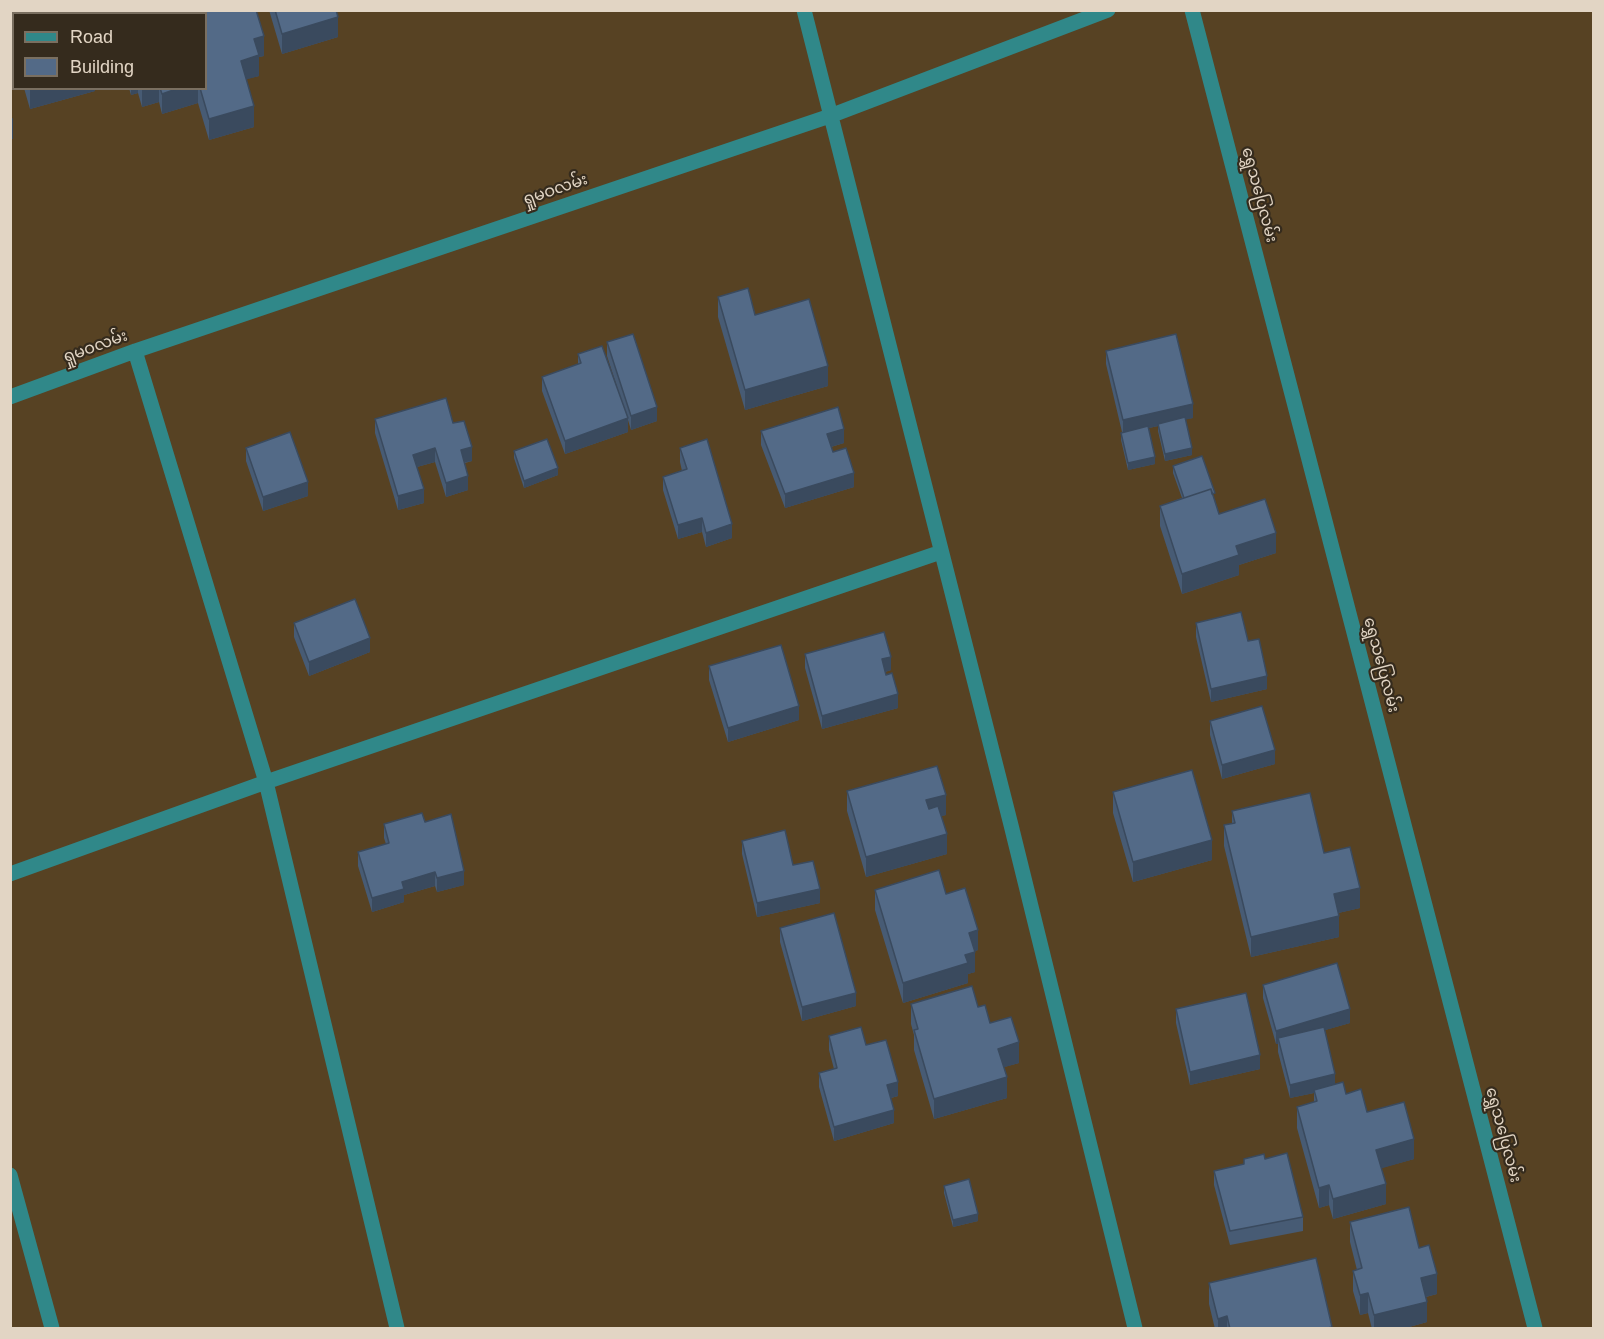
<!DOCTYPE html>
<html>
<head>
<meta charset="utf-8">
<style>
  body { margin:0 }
  #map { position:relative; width:1604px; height:1339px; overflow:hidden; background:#574223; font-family:Arial,sans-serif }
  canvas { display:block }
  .frame { position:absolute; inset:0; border:12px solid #e2d5c4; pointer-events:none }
  .legend { position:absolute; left:12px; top:12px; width:195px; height:78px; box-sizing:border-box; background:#352b1d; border:2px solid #7a6f60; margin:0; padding:8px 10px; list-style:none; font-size:18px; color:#e2d5c4 }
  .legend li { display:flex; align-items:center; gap:12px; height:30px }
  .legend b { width:30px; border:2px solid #7a6f60 }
</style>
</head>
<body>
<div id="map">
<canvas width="1604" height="1339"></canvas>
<div class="frame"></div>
<ul class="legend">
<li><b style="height:8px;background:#308889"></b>Road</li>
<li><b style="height:16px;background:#536a87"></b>Building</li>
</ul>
</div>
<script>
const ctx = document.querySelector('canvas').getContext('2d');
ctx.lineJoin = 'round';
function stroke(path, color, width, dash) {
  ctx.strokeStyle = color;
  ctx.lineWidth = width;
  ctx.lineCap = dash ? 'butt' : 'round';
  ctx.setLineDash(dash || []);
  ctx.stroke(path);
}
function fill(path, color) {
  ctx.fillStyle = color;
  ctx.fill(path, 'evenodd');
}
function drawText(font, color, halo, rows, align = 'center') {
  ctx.font = font + ' Arial,"Noto Sans Myanmar",sans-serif';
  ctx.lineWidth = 4.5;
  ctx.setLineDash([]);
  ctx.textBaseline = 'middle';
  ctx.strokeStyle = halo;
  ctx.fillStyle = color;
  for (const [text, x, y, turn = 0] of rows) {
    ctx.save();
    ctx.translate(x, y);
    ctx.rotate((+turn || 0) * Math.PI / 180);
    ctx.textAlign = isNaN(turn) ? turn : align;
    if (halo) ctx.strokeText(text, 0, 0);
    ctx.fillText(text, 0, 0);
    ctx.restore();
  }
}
stroke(new Path2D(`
  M804 10 1011 825 1135 1328
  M1192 10 1535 1328
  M135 351 266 782 397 1328
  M10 397 135 351 830 116 1108 10
  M10 874 266 782 941 552
  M10 1175 52 1328`), '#308889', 15);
fill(new Path2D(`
  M10 10 14 14V54L10 44Z
  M121 10H256L264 56 259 57V76L246 79 254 127 209 140 198 103 162 114 159 102 142 107 138 93 131 95 129 88H206V14H121Z
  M269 10H336L338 37 282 54Z
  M24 88H95V91L30 109Z
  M718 297 755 315 828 386 745 410 718 317Z
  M607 342 657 421 631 430 628 420V432L565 454 542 391V377L578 364V354L619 393 607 356Z
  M1106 351 1193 418 1185 419 1192 455 1165 461 1158 431V426L1149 428 1155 464 1128 470 1121 440V433L1122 432 1106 364Z
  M375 419 453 423 472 461 465 463 468 490 446 497 435 462 417 467 424 503 398 510 375 433Z
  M761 431 844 443 831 447 833 452 854 487 785 508 761 445Z
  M246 448 308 496 263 511 246 461Z
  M680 448 732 538 706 547 702 532 678 539 663 490V477L682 471 680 462Z
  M514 451 558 475 524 488 514 458Z
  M1173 466 1215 500 1219 514 1276 553 1239 565V575L1182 594 1160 526V506L1182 498 1173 473Z
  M294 623 370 652 309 676 294 637Z
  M1196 623 1248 641 1267 689 1211 702 1196 637Z
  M805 654 891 670 885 672 898 708 822 729 805 668Z
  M709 666 799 720 728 742 709 680Z
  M1210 721 1275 764 1222 779 1210 735Z
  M847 791 946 815 941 816 947 854 866 877 847 811Z
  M1113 792 1212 860 1133 882 1113 813Z
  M1232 811 1324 853 1360 908 1338 913 1339 937 1251 957 1224 846V825L1232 824Z
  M425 822 464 885 437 892 435 886 404 895V902L372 912 358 866V852L386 844 384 838V824Z
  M742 841 793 865 820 903 757 917 742 854Z
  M875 890 946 894 978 950 975 951V972L968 974V983L903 1003 875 910Z
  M780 928 856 1006 802 1021 780 942Z
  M1263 985 1350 1023 1325 1030 1335 1084 1367 1112 1414 1159 1381 1168 1386 1204 1333 1219 1329 1205 1319 1208 1297 1128V1107L1314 1102V1093L1290 1098 1278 1052V1044H1276L1263 998Z
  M911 1004 978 1007 1019 1063 1004 1067 1007 1098 934 1119 914 1050V1035L911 1024Z
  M1176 1009 1260 1069 1190 1085 1176 1023Z
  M829 1036 866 1045 898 1096 891 1098 894 1123 834 1141 819 1087V1073L834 1069 829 1050Z
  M1244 1159 1303 1217V1231L1230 1245 1214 1185V1171L1244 1164Z
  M944 1186 978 1221 953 1227 944 1193Z
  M1350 1222 1419 1248 1437 1294 1426 1297 1427 1322 1402 1329H1372L1368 1313 1360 1315 1353 1291V1271L1357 1270 1350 1242Z
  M1209 1283 1332 1329H1215L1209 1304Z`), '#475b74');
fill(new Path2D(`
  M338 17V37L282 54V34Z
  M264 36V56L259 57V76L241 81V61L254 39Z
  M33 88H95V91L30 109V89Z
  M131 88H138V93L131 95Z
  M142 88H159V102L142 107Z
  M179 88H198V103L162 114V94Z
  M254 106V127L209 140V119Z
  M13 118V139H10V119Z
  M828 366V386L745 410V390Z
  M1193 404V418L1123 434V420Z
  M657 407V421L631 430V416Z
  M628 418V432L565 454V441Z
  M844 429V443L827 448V434Z
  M472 447V461L461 463V450Z
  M435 448V462L413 468V455Z
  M1192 448V455L1165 461V454Z
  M1155 457V464L1128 470V463Z
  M558 468V475L524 488V481Z
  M854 473V487L785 508V494Z
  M468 476V490L446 497V483Z
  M308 482V496L263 511V497Z
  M424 489V503L398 510V496Z
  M702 518V532L678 539V525Z
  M732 524V538L706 547V533Z
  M1276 533V553L1239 565V575L1182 594V574L1236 546Z
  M370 638V652L309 676V662Z
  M891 657V670L882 673V659Z
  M1267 676V689L1211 702V689Z
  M898 694V708L822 729V716Z
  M799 706V720L728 742V728Z
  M1275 750V764L1222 779V765Z
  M946 795V815L926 820V800Z
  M947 834V854L866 877V857Z
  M1212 840V860L1133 882V862Z
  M464 871V885L437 892V878Z
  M435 872V886L404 895V902L372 912V898L402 882Z
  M1360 888V908L1334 914V894Z
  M820 889V903L757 917V903Z
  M1339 916V937L1251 957V937Z
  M978 930V950L969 953V933Z
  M975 952V972L968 974V983L903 1003V983L965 955Z
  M856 993V1006L802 1021V1007Z
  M1350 1009V1023L1280 1043 1278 1038V1044H1276V1031Z
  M1019 1042V1063L998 1069V1049Z
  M1260 1055V1069L1190 1085V1072Z
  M1335 1074V1088L1314 1090V1093L1290 1098V1085Z
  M1007 1077V1098L934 1119V1099Z
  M898 1082V1096L887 1099V1085Z
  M894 1110V1123L834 1141V1127Z
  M1414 1139V1159L1376 1170V1150Z
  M1386 1184V1204L1333 1219V1199Z
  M1329 1185V1205L1319 1208V1188Z
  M978 1214V1221L953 1227V1220Z
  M1437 1274V1294L1421 1298V1278Z
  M1368 1293V1313L1360 1315V1295Z
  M1427 1302V1322L1402 1329H1374V1315Z
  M1227 1316V1329H1218V1319Z`), '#3a4a5e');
const building = new Path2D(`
  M10 10H77L78 14H14V34L10 24Z
  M123 10H256L264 36 254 39 259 55 241 61 254 106 209 119 200 88H206V14H124Z
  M275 10H336L338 17 282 34Z
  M160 88H179L162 94Z
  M748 288 755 315 809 299 828 366 745 390 718 297Z
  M633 334 657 407 631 416 607 342Z
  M1176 334 1193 404 1123 420 1106 351Z
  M602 346 628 418 565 441 542 377 581 363 578 354Z
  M446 398 453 423 464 421 472 447 461 450 468 476 446 483 435 448 413 455 424 489 398 496 375 419Z
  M838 407 844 429 827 434 833 452 846 448 854 473 785 494 761 431Z
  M1185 417 1192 448 1165 454 1158 424Z
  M1148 426 1155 457 1128 463 1121 433Z
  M290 432 308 482 263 497 246 448Z
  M547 439 558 468 524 481 514 451Z
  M707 439 732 524 706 533 702 518 678 525 663 477 687 469 680 448Z
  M1202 456 1215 493 1212 494 1211 489 1184 498 1173 466Z
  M1211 489 1219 514 1265 499 1276 533 1236 546 1239 555 1182 574 1160 506Z
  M355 599 370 638 309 662 294 623Z
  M1241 612 1248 641 1259 639 1267 676 1211 689 1196 623Z
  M884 632 891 657 882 659 886 675 892 673 898 694 822 716 805 654Z
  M781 645 799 706 728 728 709 666Z
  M1262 706 1275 750 1222 765 1210 721Z
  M937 766 946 795 926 800 929 809 938 806 947 834 866 857 847 791Z
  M1192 770 1212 840 1133 862 1113 792Z
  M1310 793 1324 853 1350 847 1360 888 1334 894 1339 916 1251 937 1224 825 1235 823 1232 811Z
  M422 813 425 822 451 814 464 871 437 878 435 872 402 882 404 889 372 898 358 852 389 843 384 824Z
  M785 830 793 865 813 861 820 889 757 903 742 841Z
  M939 870 946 894 965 888 978 930 969 933 975 952 965 955 968 963 903 983 875 890Z
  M834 913 856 993 802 1007 780 928Z
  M1337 963 1350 1009 1276 1031 1263 985Z
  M972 986 978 1007 985 1005 990 1023 1011 1017 1019 1042 998 1049 1007 1077 934 1099 914 1030 918 1029 911 1004Z
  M1246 993 1260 1055 1190 1072 1176 1009Z
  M861 1027 866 1045 886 1040 898 1082 887 1085 894 1110 834 1127 819 1073 837 1068 829 1036Z
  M1324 1027 1335 1074 1290 1085 1278 1038Z
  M1343 1082 1346 1094 1361 1089 1367 1112 1404 1102 1414 1139 1376 1150 1386 1184 1333 1199 1329 1185 1319 1188 1297 1107 1317 1101 1314 1090Z
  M1287 1153 1303 1217 1230 1231 1214 1171 1244 1164V1159L1264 1154 1265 1159Z
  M969 1179 978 1214 953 1220 944 1186Z
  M1409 1207 1419 1248 1429 1245 1437 1274 1421 1278 1427 1302 1374 1315 1368 1293 1360 1295 1353 1271 1362 1268 1350 1222Z
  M1316 1258 1332 1327 1324 1329H1230L1227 1316 1218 1319 1209 1283Z`);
fill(building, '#536a87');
stroke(building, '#3a4a5e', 1.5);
drawText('16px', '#e2d5c4', '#352b1d', [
  ["ရှုမဝလမ်း",555,190,-19],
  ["ရွှေသပြေလမ်း",1259,195,75],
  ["ရှုမဝလမ်း",95,347,-20],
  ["ရွှေသပြေလမ်း",1381,665,75],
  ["ရွှေသပြေလမ်း",1503,1135,75]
]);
</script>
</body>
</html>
